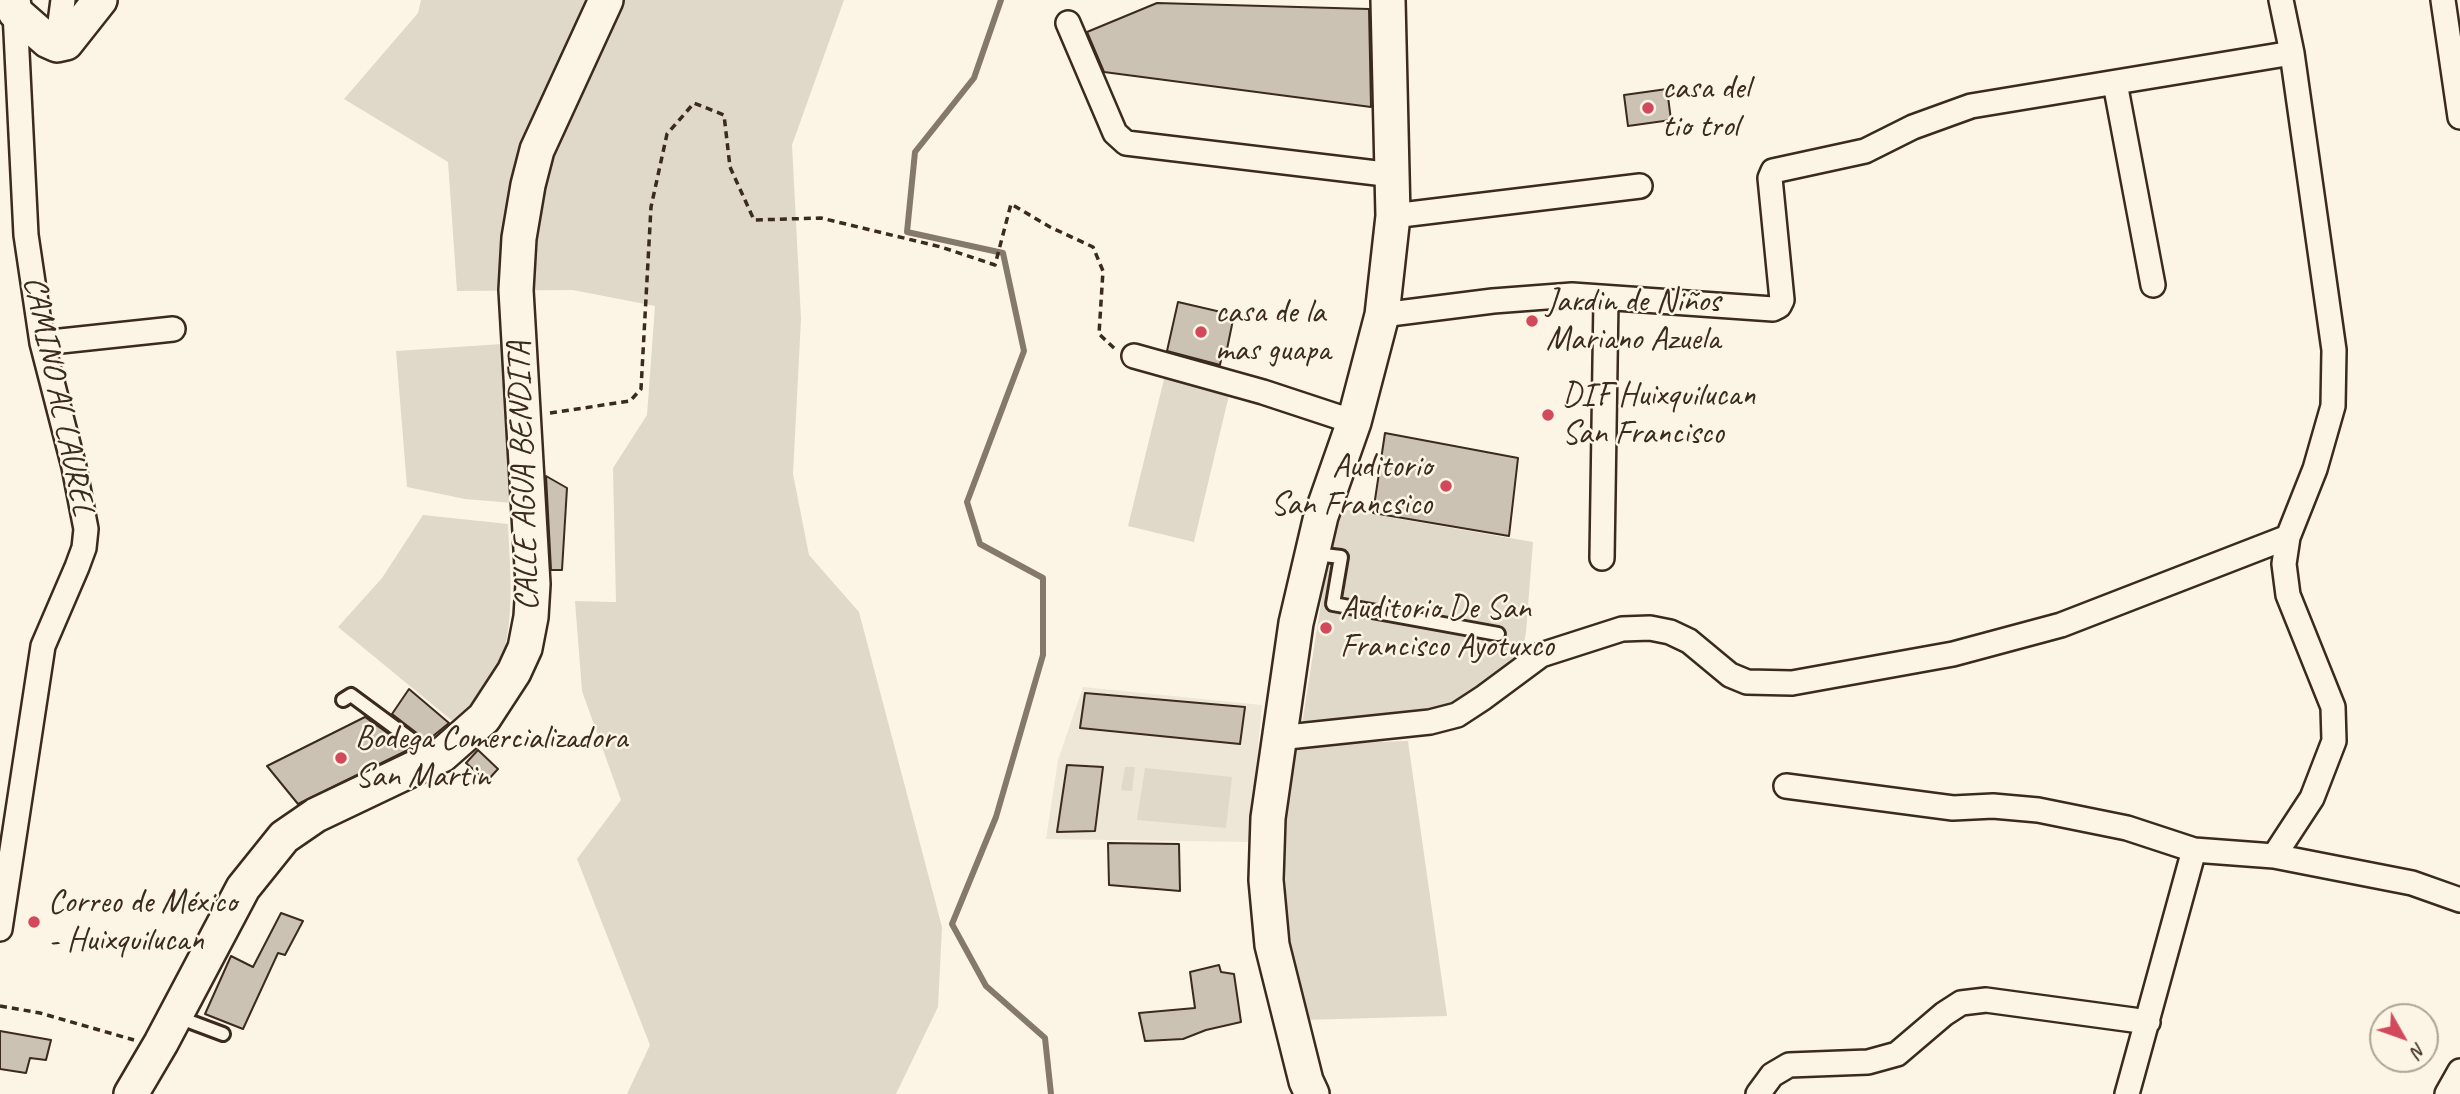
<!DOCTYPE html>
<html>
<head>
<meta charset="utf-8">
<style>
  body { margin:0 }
  #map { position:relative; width:2460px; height:1094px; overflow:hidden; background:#fcf5e5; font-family:Caveat,sans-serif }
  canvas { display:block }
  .north { position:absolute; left:2369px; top:1003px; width:70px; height:70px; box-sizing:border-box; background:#fcf5e5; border:2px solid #afa495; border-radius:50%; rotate:130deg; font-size:19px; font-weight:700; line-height:28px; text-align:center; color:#3b2a1e }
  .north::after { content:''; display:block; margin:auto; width:24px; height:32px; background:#d1495b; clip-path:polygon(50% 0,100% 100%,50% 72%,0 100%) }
</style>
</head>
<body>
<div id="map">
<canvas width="2460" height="1094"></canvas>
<div class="north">N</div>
</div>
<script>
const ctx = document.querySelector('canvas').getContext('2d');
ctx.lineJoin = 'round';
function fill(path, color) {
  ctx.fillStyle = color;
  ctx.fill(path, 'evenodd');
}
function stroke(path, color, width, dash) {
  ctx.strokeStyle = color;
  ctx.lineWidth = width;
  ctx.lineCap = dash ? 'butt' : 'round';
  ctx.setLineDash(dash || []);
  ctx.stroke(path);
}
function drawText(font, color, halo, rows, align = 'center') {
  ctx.font = font + ' Caveat,sans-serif';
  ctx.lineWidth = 5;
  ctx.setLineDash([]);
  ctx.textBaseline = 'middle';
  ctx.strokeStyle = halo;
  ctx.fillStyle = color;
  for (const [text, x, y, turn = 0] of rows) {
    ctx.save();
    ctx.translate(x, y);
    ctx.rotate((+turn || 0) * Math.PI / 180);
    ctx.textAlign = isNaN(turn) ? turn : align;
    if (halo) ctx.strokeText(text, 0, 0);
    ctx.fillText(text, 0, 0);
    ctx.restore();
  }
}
fill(new Path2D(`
  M1083 687 1262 705 1249 842 1046 839 1058 760Z`), '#eee6d6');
fill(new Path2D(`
  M421 0H844L792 145 801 319 793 474 809 555 859 612 942 927 938 1007 896 1094H627L650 1045 577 859 621 800 582 691 575 601 616 602 613 468 647 415 655 306 573 290 457 291 448 162 344 99 418 13Z
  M502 344 513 503 465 499 407 487 396 351Z
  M1165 375 1230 391 1194 542 1128 526Z
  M1336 508 1533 542 1526 632 1522 655 1449 707 1302 724Z
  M423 515 508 524C510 568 515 615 502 658 494 682 471 705 455 723L338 627 382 578Z
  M1408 741 1447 1016 1302 1020 1288 934 1284 846 1291 745Z
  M1125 767H1135L1132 791 1121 790Z
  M1145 768 1232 777 1226 828 1137 820Z`), '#e0d8c8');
stroke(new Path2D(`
  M1001 0 974 78 915 152 907 232 1003 253 1024 351 967 502 980 544 1043 578V655L996 817 952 924 986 986 1045 1038 1051 1094`), '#85796b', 6);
const building = new Path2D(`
  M1157 3 1369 9 1371 107 1104 72 1087 32Z
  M1667 89 1671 120 1628 126 1624 95Z
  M1178 302 1234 315 1227 349H1223L1220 365 1167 351Z
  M1385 433 1518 458 1509 536 1373 513Z
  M546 476 567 488 562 570H551Z
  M409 689 449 723 427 741 392 714Z
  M1085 693 1245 707 1240 744 1080 728Z
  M365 717 410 749 298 804 267 766Z
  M478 750 498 769 487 781 466 763Z
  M1067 765 1103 767 1095 831 1057 832Z
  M1108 843 1179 844 1180 891 1109 885Z
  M281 913 303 921 285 955 278 953 243 1029 205 1014 231 956 253 967Z
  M1219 965 1221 972 1234 974 1241 1022 1206 1030 1183 1039 1145 1041 1139 1013 1195 1008 1190 972Z
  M0 1031 51 1040 46 1060 30 1058 26 1073 0 1069Z`);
fill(building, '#ccc2b3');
stroke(building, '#3b2a1e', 2);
const lane = new Path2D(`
  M1315 554 1341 557 1333 604 1498 634
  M343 700 351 695 424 749
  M175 1016 223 1034`);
const street = new Path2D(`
  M2443 0 2460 117
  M1068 23 1115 133 1126 143 1393 175
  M57 45 63 0
  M2115 83 2153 285
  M1393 216 1640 186
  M1382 315 1493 301 1572 295 1773 309 1779 306 1782 300 1770 178 1773 171 1865 151 1913 127 1971 106 2292 53
  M42 343 173 329
  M1134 356 1263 392 1354 422
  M1602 558 1606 299
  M1278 738 1430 722 1457 715 1483 698 1541 655 1622 629 1650 628 1670 632 1689 641 1730 675 1747 682 1792 683 1953 654 2061 625 2288 537
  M1786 786 1953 808 1993 806 2038 810 2127 828 2194 850
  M2274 856 2412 883 2460 900
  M0 929 43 646 77 567 84 548 86 529 74 467 42 343 26 235 15 12
  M1758 1094 1772 1075 1789 1065 1868 1062 1897 1054 1944 1014 1961 1003 1986 1000 2148 1022
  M2127 1094 2194 850 2274 856 2312 798 2334 741 2333 707 2288 595 2284 564 2288 537 2315 469 2333 406 2334 350 2292 53 2281 0
  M2447 1094 2460 1071`);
const secondary = new Path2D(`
  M13 0 15 12 48 41 57 45 66 43 100 0
  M131 1094 161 1043 243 888 284 837 316 815 442 755 484 718 514 672 525 648 531 617 533 584 516 290 519 238 528 185 537 150 606 0
  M1312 1094 1306 1081 1272 945 1266 880 1268 818 1296 623 1321 516 1354 422 1382 315 1393 216 1388 0`);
stroke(lane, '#3b2a1e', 18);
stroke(street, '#3b2a1e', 28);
stroke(secondary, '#3b2a1e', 38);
stroke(new Path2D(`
  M550 413 630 401 641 389 651 207 667 134 694 103 724 115 730 167 754 220 821 218 941 247 995 265 1011 204 1050 227 1093 247 1103 271 1099 334 1115 349
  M0 1006 40 1013 134 1040`), '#3b2a1e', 3.5, [7, 5]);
stroke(lane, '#fcf5e5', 12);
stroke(street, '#fcf5e5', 23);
stroke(secondary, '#fcf5e5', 33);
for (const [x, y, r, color] of [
  [1648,108,7,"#d1495b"],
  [1532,321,7,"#d1495b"],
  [1201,332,7,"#d1495b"],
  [1548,415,7,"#d1495b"],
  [1446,486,7,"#d1495b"],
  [1326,628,7,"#d1495b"],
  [341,758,7,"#d1495b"],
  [34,922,7,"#d1495b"]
]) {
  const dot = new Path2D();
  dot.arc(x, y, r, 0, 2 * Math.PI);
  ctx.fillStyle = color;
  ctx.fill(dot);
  stroke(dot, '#fcf5e5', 2.5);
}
drawText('33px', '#3b2a1e', '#fcf5e5', [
  ["casa del",1662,89],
  ["tio trol",1662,127],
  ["Jardin de Niños",1546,302],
  ["Mariano Azuela",1546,340],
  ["casa de la",1215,313],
  ["mas guapa",1215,351],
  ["DIF Huixquilucan",1562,396],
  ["San Francisco",1562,434],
  ["Auditorio",1432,467,"right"],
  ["San Francsico",1432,505,"right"],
  ["Auditorio De San",1340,609],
  ["Francisco Ayotuxco",1340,647],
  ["Bodega Comercializadora",355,739],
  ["San Martin",355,777],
  ["Correo de México",48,903],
  ["- Huixquilucan",48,941]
], 'left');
drawText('33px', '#3b2a1e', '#fcf5e5', [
  ["CAMINO AL LAUREL",58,396,78],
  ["CALLE AGUA BENDITA",524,476,-92]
]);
</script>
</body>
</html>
